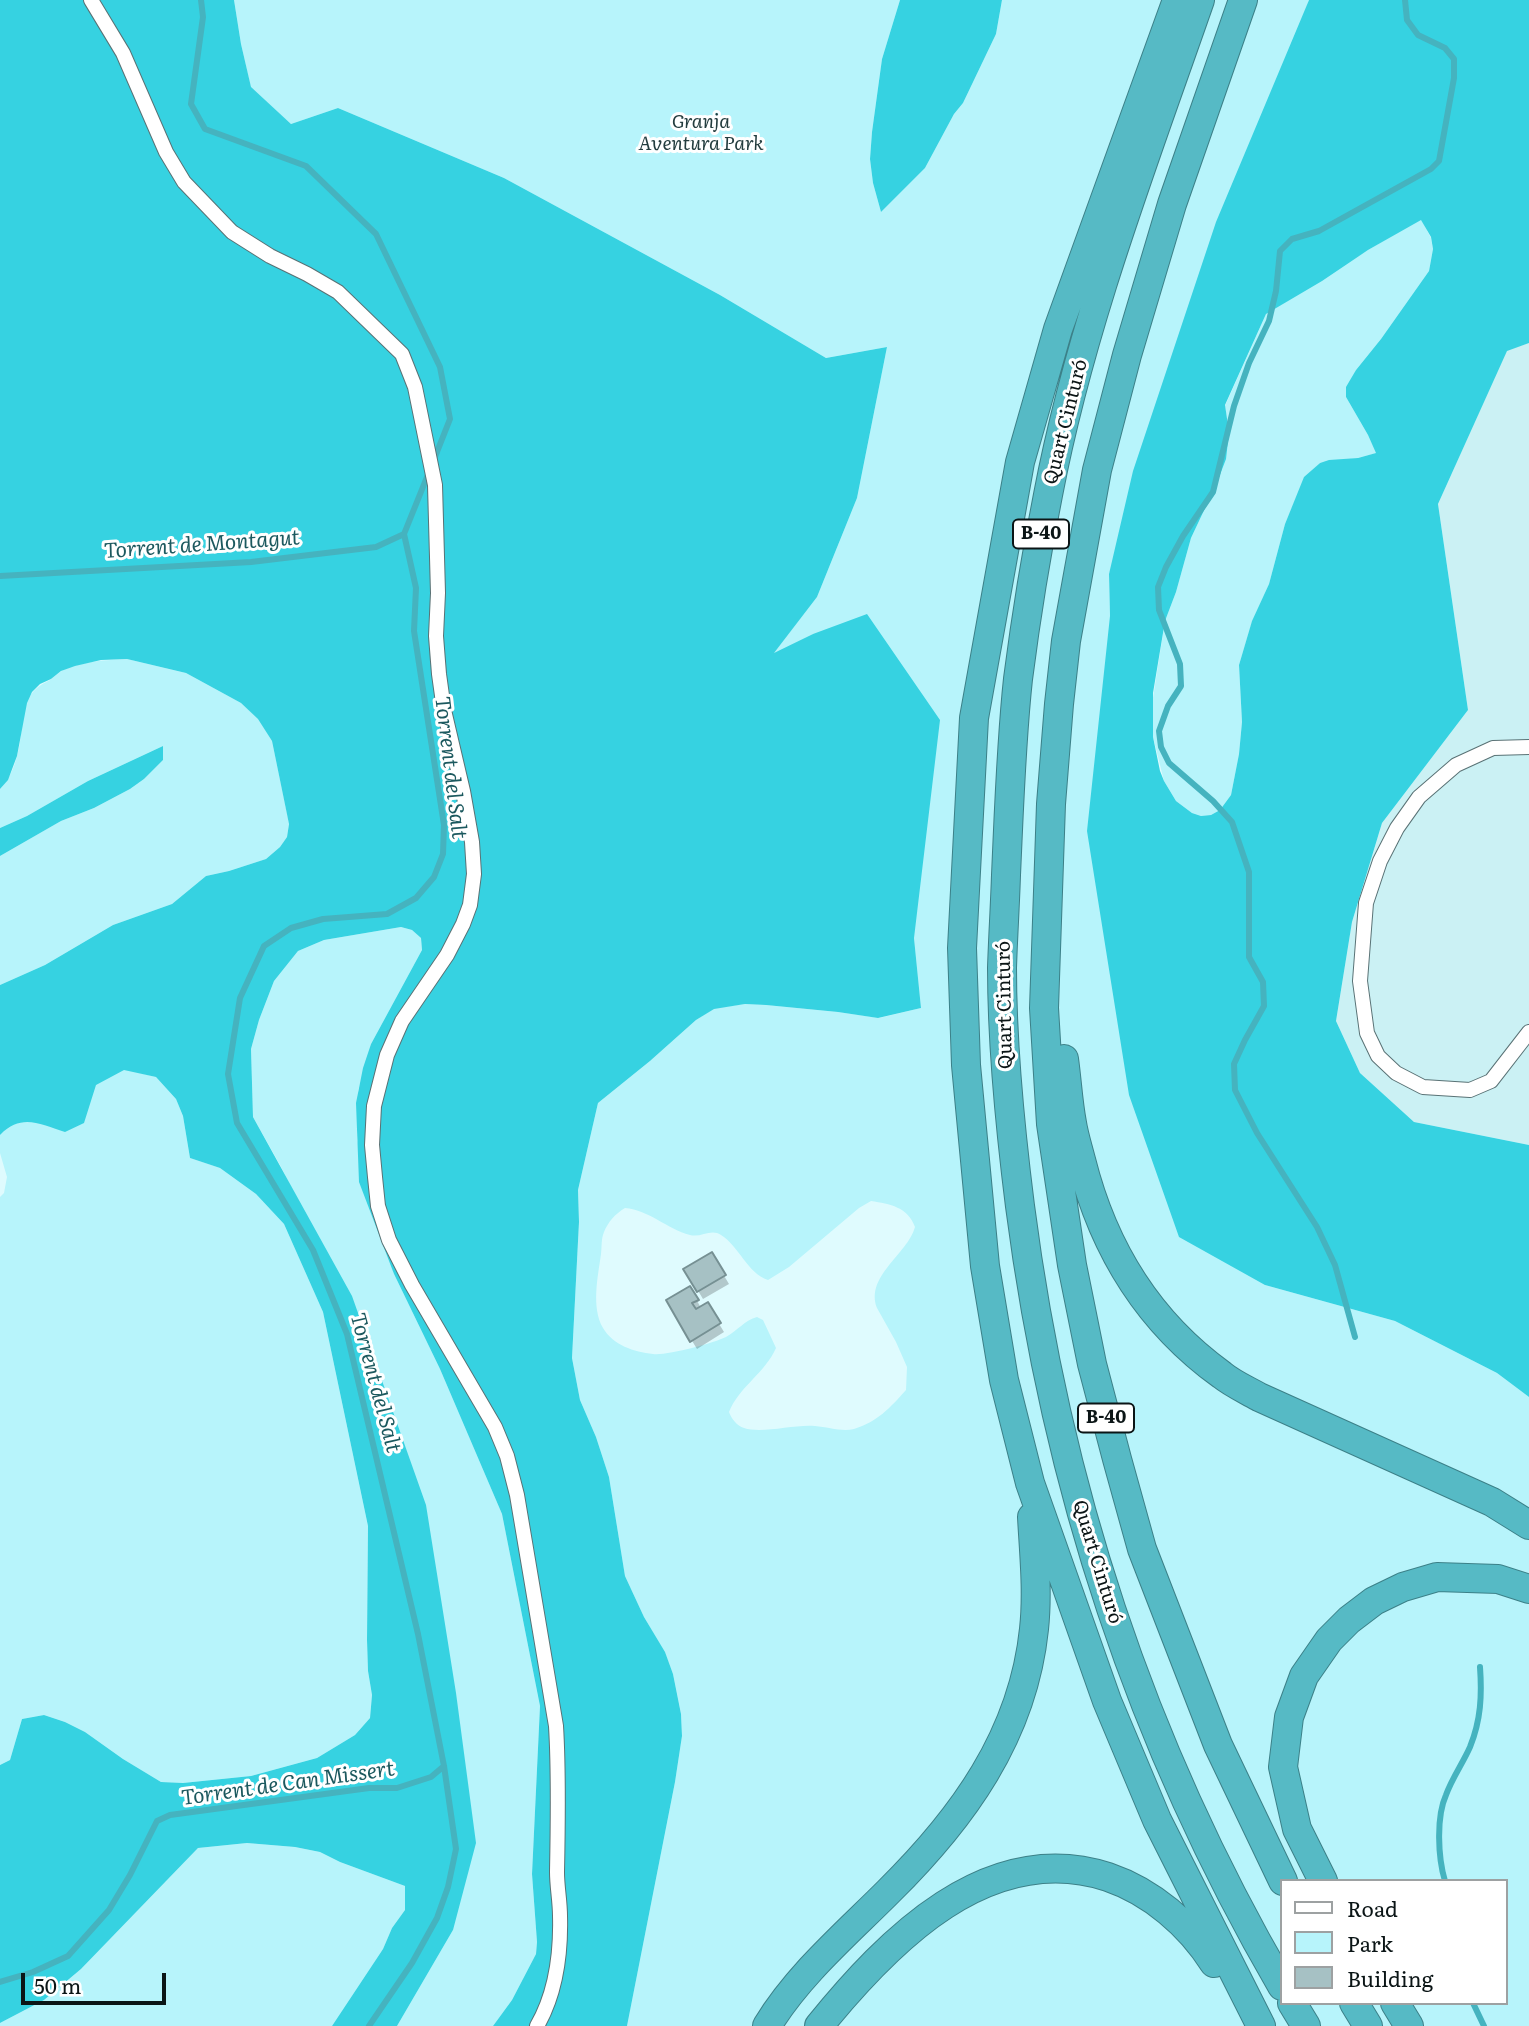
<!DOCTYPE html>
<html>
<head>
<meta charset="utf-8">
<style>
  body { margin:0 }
  #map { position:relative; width:1529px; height:2026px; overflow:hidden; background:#dffbfe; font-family:Literata,serif }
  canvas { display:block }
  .legend { position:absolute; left:1280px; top:1879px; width:228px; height:126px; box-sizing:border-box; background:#fff; border:2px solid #9da1a2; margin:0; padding:9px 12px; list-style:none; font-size:21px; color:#0b1516 }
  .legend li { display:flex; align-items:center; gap:14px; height:35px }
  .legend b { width:35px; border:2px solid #9da1a2 }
  .scale { position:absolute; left:21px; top:1973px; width:145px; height:32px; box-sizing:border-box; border:4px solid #0b1516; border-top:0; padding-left:9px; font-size:21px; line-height:24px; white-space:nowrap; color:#0b1516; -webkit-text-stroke:5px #fff; paint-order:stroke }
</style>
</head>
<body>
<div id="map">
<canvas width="1529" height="2026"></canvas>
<ul class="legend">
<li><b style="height:9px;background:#fff"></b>Road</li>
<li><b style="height:19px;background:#b7f4fb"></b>Park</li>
<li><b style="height:19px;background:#a6c1c4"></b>Building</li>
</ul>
<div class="scale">50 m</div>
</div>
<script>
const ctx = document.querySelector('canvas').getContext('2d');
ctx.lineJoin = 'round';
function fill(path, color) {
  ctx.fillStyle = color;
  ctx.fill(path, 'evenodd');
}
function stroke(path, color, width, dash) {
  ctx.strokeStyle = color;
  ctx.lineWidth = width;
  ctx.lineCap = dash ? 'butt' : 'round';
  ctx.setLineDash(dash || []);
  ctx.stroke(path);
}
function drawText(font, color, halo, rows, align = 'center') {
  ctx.font = font + ' Literata,serif';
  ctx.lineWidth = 6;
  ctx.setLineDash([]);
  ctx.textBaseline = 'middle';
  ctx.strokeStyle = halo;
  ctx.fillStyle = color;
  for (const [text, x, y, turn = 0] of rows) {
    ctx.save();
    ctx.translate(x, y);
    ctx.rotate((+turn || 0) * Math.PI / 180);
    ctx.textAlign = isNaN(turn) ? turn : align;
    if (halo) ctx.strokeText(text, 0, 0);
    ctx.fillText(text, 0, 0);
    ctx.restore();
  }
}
fill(new Path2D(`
  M1529 343V1145L1414 1122 1360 1073 1336 1021 1352 922 1382 823 1468 710 1438 504 1507 350Z`), '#cbf1f4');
fill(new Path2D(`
  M234 0H900L882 59 872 132 870 159 873 183 881 212 925 168 954 114 963 103 996 34 1002 0H1309L1109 574 1110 616 1265 1285 1395 1321 1497 1373 1529 1397V2026H627L675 1782 682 1736 681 1714 673 1674 665 1653 644 1617 625 1576 609 1477 596 1437 580 1400 572 1358 579 1222 578 1190 598 1103 650 1061 696 1020 714 1008 745 1004 766 1005 838 1012 879 1018 921 1008 914 938 813 634 772 655 817 597 857 498 887 347 826 358 720 295 504 178 338 108 291 124 251 88 241 44ZM871 1201C890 1204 908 1207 915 1227 907 1255 865 1276 877 1308L896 1342 907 1367 906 1390C890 1408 877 1422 854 1429 842 1432 828 1427 815 1426 795 1424 762 1434 744 1428 737 1426 731 1418 729 1412 739 1387 765 1373 776 1348L763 1320 757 1317C745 1320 737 1331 726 1337 714 1343 666 1356 653 1354 634 1352 613 1345 603 1328 591 1307 598 1276 601 1254 602 1246 601 1239 604 1232 608 1222 615 1214 625 1208 649 1210 667 1229 690 1235 701 1238 711 1228 721 1235 739 1246 747 1273 768 1280L789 1267 859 1208ZM1282 1881H1506V2003H1282Z
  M1421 219 1431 238 1433 249 1429 271 1381 339 1356 370 1346 397 1368 435 1377 453 1358 458 1320 463 1305 477 1285 524 1269 584 1252 622 1239 665 1242 722 1239 754 1231 795 1220 810 1211 815 1201 816 1192 813 1176 801 1164 781 1153 737 1152 704 1165 621 1176 592 1191 538 1216 485 1229 432 1225 406 1266 314 1368 250Z
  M127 659 186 673 241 703 259 719 272 741 289 823 287 837 280 847 266 859 229 871 206 876 172 904 113 925 45 965 0 985V856L61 821 94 808 130 789 144 779 163 760V746L88 781 27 816 0 828V789C18 770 20 743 23 718 26 697 32 689 50 680 54 677 58 673 63 670 83 661 106 660 127 659Z
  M401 927 412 930 421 938 422 950 371 1044 358 1091 357 1140 394 1274 440 1369 502 1514 540 1706 532 1874 537 1942 536 1954 512 2000 493 2026H397L453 1930 302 1208 280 1165 253 1117 251 1049 259 1020 274 981 298 951 324 940Z
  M124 1069 156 1077 176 1099 183 1116 190 1158 220 1168 256 1194 284 1224 323 1312 368 1526 367 1640 368 1671 372 1695 370 1718 355 1735 317 1758 251 1776 183 1783 161 1782 123 1759 85 1732 65 1722 44 1715 22 1719 10 1760 0 1765V1197L4 1193 7 1177 0 1153V1135L10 1125 27 1120Z
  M247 1843 295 1847 320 1852 340 1862 405 1886V1910L392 1928 383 1949 332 2026H0V2023L44 2000 81 1969 198 1848Z`), '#b7f4fb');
fill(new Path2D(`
  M0 0H234L241 44 251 87 291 124 338 108 504 178 720 295 826 358 887 347 857 498 817 597 774 653 813 634 867 614 940 720 914 938 921 1008 878 1018 838 1012 766 1005 745 1004 714 1009 696 1020 650 1061 598 1103 578 1190 579 1222 572 1358 580 1400 596 1437 609 1477 625 1576 644 1617 665 1652 673 1674 681 1714 682 1736 675 1782 627 2026H493L512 2000 536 1954 537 1942 532 1874 540 1706 502 1514 440 1369 394 1274 359 1182 356 1103 363 1068 371 1044 422 950 421 938 412 930 401 927 324 940 298 951 274 981 259 1020 251 1049 253 1117 352 1296 426 1505 456 1693 476 1843 453 1930 397 2026H332L383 1949 392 1928 405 1910V1886L340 1862 320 1852 295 1847 247 1843 198 1848 81 1969 44 2000 0 2023V1765L10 1760 22 1719 44 1715 65 1722 85 1732 123 1759 161 1782 183 1783 251 1776 317 1758 355 1735 370 1718 372 1695 368 1671 367 1640 368 1526 323 1312 284 1224 256 1194 220 1168 190 1158 183 1116 176 1099 156 1077 124 1070 96 1085 84 1123 65 1132C39 1124 22 1113 0 1135V985L45 965 113 925 172 904 206 876 229 871 266 859 280 847 287 837 289 824 272 741 258 719 241 703 186 673 127 659 101 660 75 666 61 671 51 679 40 684 32 692 27 703 17 756 8 780 0 789Z
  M900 0H1002L996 34 963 103 954 114 925 168 881 212 873 183 870 159 872 132 882 59Z
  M1309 0H1529V343L1507 351 1438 504 1468 710 1382 823 1352 922 1336 1021 1360 1073 1414 1122 1529 1145V1397L1497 1373 1395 1321 1265 1285 1179 1237 1129 1095 1087 831 1110 616 1109 574 1133 471 1216 222ZM1421 220 1431 237 1433 249 1429 271 1381 339 1356 370 1346 387V397L1368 435 1376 453 1358 458 1329 460 1320 463 1304 477 1285 524 1269 584 1252 621 1239 665 1242 722 1239 754 1231 795 1220 810 1211 815 1201 816 1192 813 1176 801 1164 781 1160 771 1153 737V693L1165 621 1176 592 1191 538 1216 485 1226 459 1229 432 1225 405 1266 314 1322 281 1368 250Z
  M163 746V760L144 779 130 789 94 808 61 821 0 856V828L27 816 88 781Z`), '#36d2e1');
fill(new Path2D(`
  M711 1254 729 1284 703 1299 685 1269Z
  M690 1288 701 1308 707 1304 724 1332 697 1349 668 1301Z`), '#0003');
stroke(new Path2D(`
  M201 0 203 17 191 104 205 129 306 166 376 234 440 367 450 419 433 462
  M0 576 251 562 376 547 404 534
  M1355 1337 1335 1265 1317 1227 1257 1133 1235 1090 1234 1064 1245 1040 1264 1006 1263 982 1249 957V872L1232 822 1213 801 1169 763 1161 747 1159 731 1168 706 1181 686 1180 664 1159 610 1158 587 1166 567 1183 536 1213 492 1234 406 1249 363 1269 321 1276 291 1280 251 1292 239 1319 231 1431 169 1439 161 1454 78V59L1445 48 1418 35 1407 20 1405 0
  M1445 1881C1438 1858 1436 1817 1446 1795 1452 1778 1463 1763 1470 1747 1481 1720 1482 1695 1480 1667
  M0 1982 33 1972 68 1956 109 1910 130 1875 157 1821 170 1815 369 1788H397L431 1777 444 1766
  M1473 2003 1484 2026
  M369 2026 412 1963 437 1918 448 1887 456 1849 444 1766 418 1634 347 1334 313 1250 237 1123 228 1074 240 998 264 946 291 928 323 919 387 914 416 898 434 877 443 854 444 825 414 631 416 588 404 534 429 472`), '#45b3bf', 6);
const building = new Path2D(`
  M712 1252 726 1275 697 1292 683 1269Z
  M690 1286 699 1300 692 1303 696 1309 708 1302 721 1323 690 1342 666 1300Z`);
fill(building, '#a6c1c4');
stroke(building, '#769093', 2);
const street = new Path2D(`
  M91 0 123 53 166 152 184 182 232 232 270 256 307 274 338 292 402 354 415 387 435 485 438 593 436 636 439 674 444 710 463 791 472 842 474 874 470 905 463 924 447 955 402 1021 387 1055 374 1106 372 1145 375 1177 378 1206 389 1240 412 1285 495 1427 507 1456 517 1495 556 1726C559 1774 558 1823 557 1872 557 1887 560 1901 560 1916 561 1953 556 1993 537 2026
  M1529 747 1493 748 1456 765 1419 797 1397 828 1380 861 1366 903 1360 981 1367 1033 1378 1056 1396 1073 1423 1087 1470 1090 1491 1081 1529 1032`);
const highway = new Path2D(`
  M1177 0 1058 329 1020 462 974 718 962 948 966 1065 985 1266 1004 1380 1030 1483 1107 1701 1157 1820 1261 2026
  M1200 0C1144 161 1080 327 1048 495 1036 555 1026 617 1018 679 1011 744 1009 810 1006 875 1005 906 1003 937 1002 968 1002 1048 1010 1127 1020 1206 1056 1485 1140 1742 1282 1986
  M1243 0 1172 204 1127 355 1097 470 1066 641 1059 704 1051 804 1044 1008 1051 1124 1072 1265 1092 1364 1117 1459 1142 1549 1218 1745 1283 1881
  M1064 1059C1067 1080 1068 1102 1072 1123 1074 1136 1078 1148 1081 1160 1103 1248 1147 1321 1222 1375 1233 1384 1247 1390 1259 1397L1492 1502 1529 1525
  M1323 1881 1297 1829 1283 1767 1289 1717 1304 1676 1329 1640 1349 1620 1374 1601 1403 1587 1437 1577 1498 1579 1529 1589
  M1292 2003 1306 2026
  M1354 2003 1368 2026
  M1395 2003 1409 2026
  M767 2026C798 1975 846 1934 888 1892 962 1819 1023 1736 1034 1629 1038 1592 1034 1554 1032 1517
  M819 2026C888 1941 988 1838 1108 1877 1152 1892 1190 1925 1214 1963`);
stroke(street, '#597275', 16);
stroke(highway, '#3c8088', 30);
stroke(street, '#fff', 14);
stroke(highway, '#56bac5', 28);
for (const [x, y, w] of [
  [1041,534,56],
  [1106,1418,56]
]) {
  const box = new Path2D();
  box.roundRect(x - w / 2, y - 14.5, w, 29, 5);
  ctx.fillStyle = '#fff';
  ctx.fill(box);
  stroke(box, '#0b1516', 2);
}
drawText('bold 18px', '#0b1516', null, [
  ["B-40",1041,534],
  ["B-40",1106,1418]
]);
drawText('italic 19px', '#243d3f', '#fff', [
  ["Granja",701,122],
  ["Aventura Park",701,144]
]);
drawText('19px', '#0b1516', '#fff', [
  ["Quart Cinturó",1066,422,-76],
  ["Quart Cinturó",1005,1005,-91],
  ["Quart Cinturó",1097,1562,73]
]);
drawText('italic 21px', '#1c595f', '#fff', [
  ["Torrent de Montagut",202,545,-4],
  ["Torrent del Salt",450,768,83],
  ["Torrent del Salt",375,1383,75],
  ["Torrent de Can Missert",288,1784,-8]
]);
</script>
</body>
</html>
